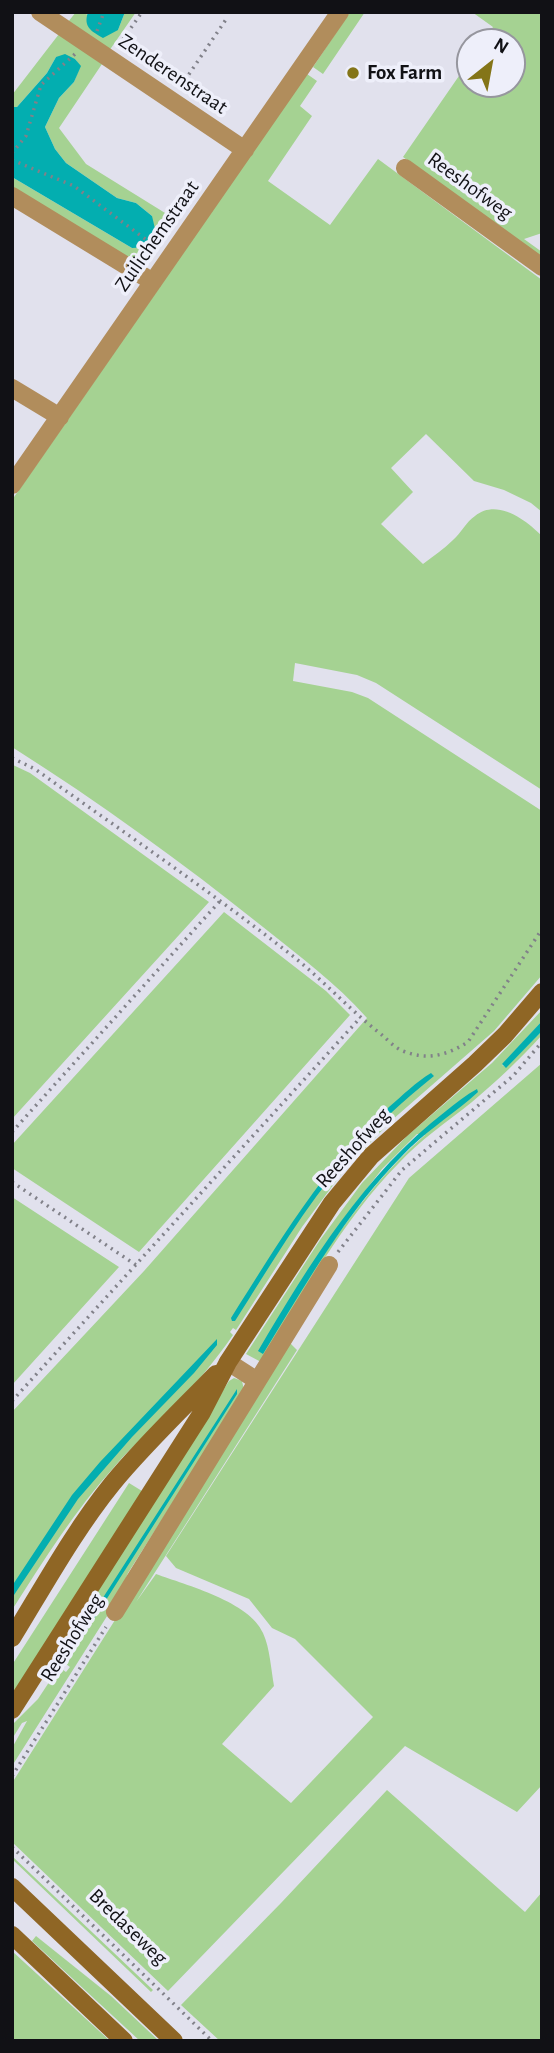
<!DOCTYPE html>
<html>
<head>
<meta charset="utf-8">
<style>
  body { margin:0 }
  #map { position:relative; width:554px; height:2053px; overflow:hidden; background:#e1e1ed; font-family:"Alegreya Sans",sans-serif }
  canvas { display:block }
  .frame { position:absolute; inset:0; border:14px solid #111115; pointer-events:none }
  .north { position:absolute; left:456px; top:28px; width:70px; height:70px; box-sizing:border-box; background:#eeeffa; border:2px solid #96969e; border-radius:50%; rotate:31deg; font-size:19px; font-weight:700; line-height:28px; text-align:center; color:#111115 }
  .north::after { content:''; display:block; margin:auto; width:24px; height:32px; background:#847518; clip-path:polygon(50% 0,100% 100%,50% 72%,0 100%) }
</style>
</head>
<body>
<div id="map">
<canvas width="554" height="2053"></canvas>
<div class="frame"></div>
<div class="north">N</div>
</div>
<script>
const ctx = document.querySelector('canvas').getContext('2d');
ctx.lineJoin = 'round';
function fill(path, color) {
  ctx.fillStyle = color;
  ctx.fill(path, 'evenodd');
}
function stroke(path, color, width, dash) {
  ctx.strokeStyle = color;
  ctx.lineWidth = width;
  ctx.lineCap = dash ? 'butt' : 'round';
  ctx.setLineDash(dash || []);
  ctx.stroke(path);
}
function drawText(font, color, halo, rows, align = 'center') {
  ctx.font = font + ' "Alegreya Sans",sans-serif';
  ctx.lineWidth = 7;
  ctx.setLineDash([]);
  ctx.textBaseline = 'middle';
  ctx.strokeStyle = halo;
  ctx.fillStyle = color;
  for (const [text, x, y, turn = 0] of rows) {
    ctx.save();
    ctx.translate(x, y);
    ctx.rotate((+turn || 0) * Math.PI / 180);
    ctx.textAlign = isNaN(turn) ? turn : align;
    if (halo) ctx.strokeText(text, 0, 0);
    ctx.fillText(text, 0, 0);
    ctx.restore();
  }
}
fill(new Path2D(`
  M76 12H88L86 14 118 30 125 12H136L109 51 68 22Z
  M350 12H365L323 74 313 67Z
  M472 12H542V233L524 239 542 252V259L403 157 470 60V84H512V42H483L493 27Z
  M59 34 102 64 59 128 86 164 178 221 146 266 134 264 12 189V177L132 248 152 216 136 203 117 198 66 163 55 149 45 127 59 98 74 82 80 66 75 59 56 57 47 73 17 107H12V95Z
  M307 74 317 81 300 106 312 116 268 181 330 225 378 159 542 280V512L531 503 504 490 474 481 426 434 391 468 413 492 381 524 423 564C433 556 444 549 453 540 461 533 466 522 475 516 497 498 526 520 542 536V790L376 683 357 675 295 663 293 681 352 692 368 698 542 811V975L494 1031 392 1120 345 1169 302 1227 236 1330 233 1328 230 1332 233 1335C215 1361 194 1386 172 1409 153 1428 132 1446 115 1466 75 1510 44 1560 12 1610V1412L144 1271 367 1018C336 983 299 956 263 927 183 863 99 802 12 747V500Z
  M13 765 30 773 209 902 12 1119Z
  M224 912 326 991 350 1015 139 1252 12 1168V1145Z
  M542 1010V1021L502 1065 506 1067 542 1031V1035C520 1059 497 1081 472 1102 447 1122 420 1140 398 1164 342 1221 303 1294 261 1362L246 1354 320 1240 362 1183 407 1136 492 1063ZM417 1134 425 1135C358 1193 309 1278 259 1352L342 1221 382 1169Z
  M542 1063V1785L517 1812 405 1746 168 1991 12 1842V1783L290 1343 297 1350 136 1602 156 1574C186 1585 250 1602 263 1633 270 1648 271 1670 274 1686L222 1744 291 1803 373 1717 295 1639 272 1628 249 1599 176 1568 166 1556 409 1178Z
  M12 1197 119 1267 12 1385Z
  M234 1378 242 1381 244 1390 128 1573 116 1602 12 1766V1748L27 1721 22 1723 12 1739V1725L38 1699 59 1667 66 1672 70 1667 62 1661 79 1617 229 1381Z
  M129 1483 142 1491 12 1697V1665Z
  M387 1790 525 1912 542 1892V2041H220L181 2005 281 1903Z
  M12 1856 153 1990 151 1992 12 1859Z
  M36 1936 111 1996 159 2041H140L32 1941Z
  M12 1951 110 2041H12Z`), '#a5d292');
fill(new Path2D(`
  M88 12H125L118 30 103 38C91 31 83 27 88 12Z
  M65 54 75 59 81 66 74 82 59 98 45 127 55 149 66 163 117 198 136 203 152 216 156 233C149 242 144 248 132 248L12 177V107H17L47 73 56 57Z
  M542 1021V1031L506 1068 502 1064Z
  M431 1073 434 1076C403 1101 374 1127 348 1157 304 1207 271 1265 235 1321H232L231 1318C278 1244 323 1167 389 1107 403 1095 416 1082 431 1073Z
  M477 1089 478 1092 469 1100C447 1118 423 1134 403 1155 346 1212 305 1286 263 1354L258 1351C310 1263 365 1173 446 1111 456 1103 466 1095 477 1089Z
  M217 1339V1345L194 1373 132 1437 78 1499 12 1598V1586L72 1495 100 1462Z
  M237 1389V1394L85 1633 82 1636 79 1635Z`), '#03aeb0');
stroke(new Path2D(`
  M97 31 104 12
  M119 45 142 12
  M181 86 227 18
  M12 153 26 136 41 85 75 54
  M12 160 74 186 156 247
  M12 758 35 769C122 831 210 891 294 957 325 982 351 1011 382 1035 388 1040 395 1048 403 1051 428 1061 447 1055 468 1042L542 929
  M12 1132 220 901
  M12 1182 136 1265
  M338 1252 402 1170 513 1076 542 1042
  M12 1401 360 1018
  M12 1776 106 1627
  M12 1847 212 2041`), '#818189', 3.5, [2, 5]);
stroke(new Path2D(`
  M40 12 245 150
  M405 168 542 267
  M12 196 153 282
  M12 388 60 417
  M12 485 340 12
  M228 1362 256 1380
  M115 1612 329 1265`), '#b18d5c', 18);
stroke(new Path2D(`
  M12 1638C44 1586 74 1531 112 1484 144 1445 181 1410 216 1374
  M12 1710 201 1414 228 1362 332 1203 371 1156 475 1064 505 1035 542 992
  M12 1887 174 2041
  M12 1935 124 2041`), '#8f6625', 18);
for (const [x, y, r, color] of [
  [353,73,7,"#847518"]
]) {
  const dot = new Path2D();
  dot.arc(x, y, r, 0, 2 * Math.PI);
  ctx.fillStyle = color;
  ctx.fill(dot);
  stroke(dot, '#eeeffa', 2.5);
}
drawText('bold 21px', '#111115', '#eeeffa', [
  ["Fox Farm",367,73]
], 'left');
drawText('21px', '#111115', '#eeeffa', [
  ["Zenderenstraat",173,74,34],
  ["Reeshofweg",470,186,36],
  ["Zuilichemstraat",157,236,-55],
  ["Reeshofweg",353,1148,-48],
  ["Reeshofweg",72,1638,-58],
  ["Bredaseweg",128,1927,44]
]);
</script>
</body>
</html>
